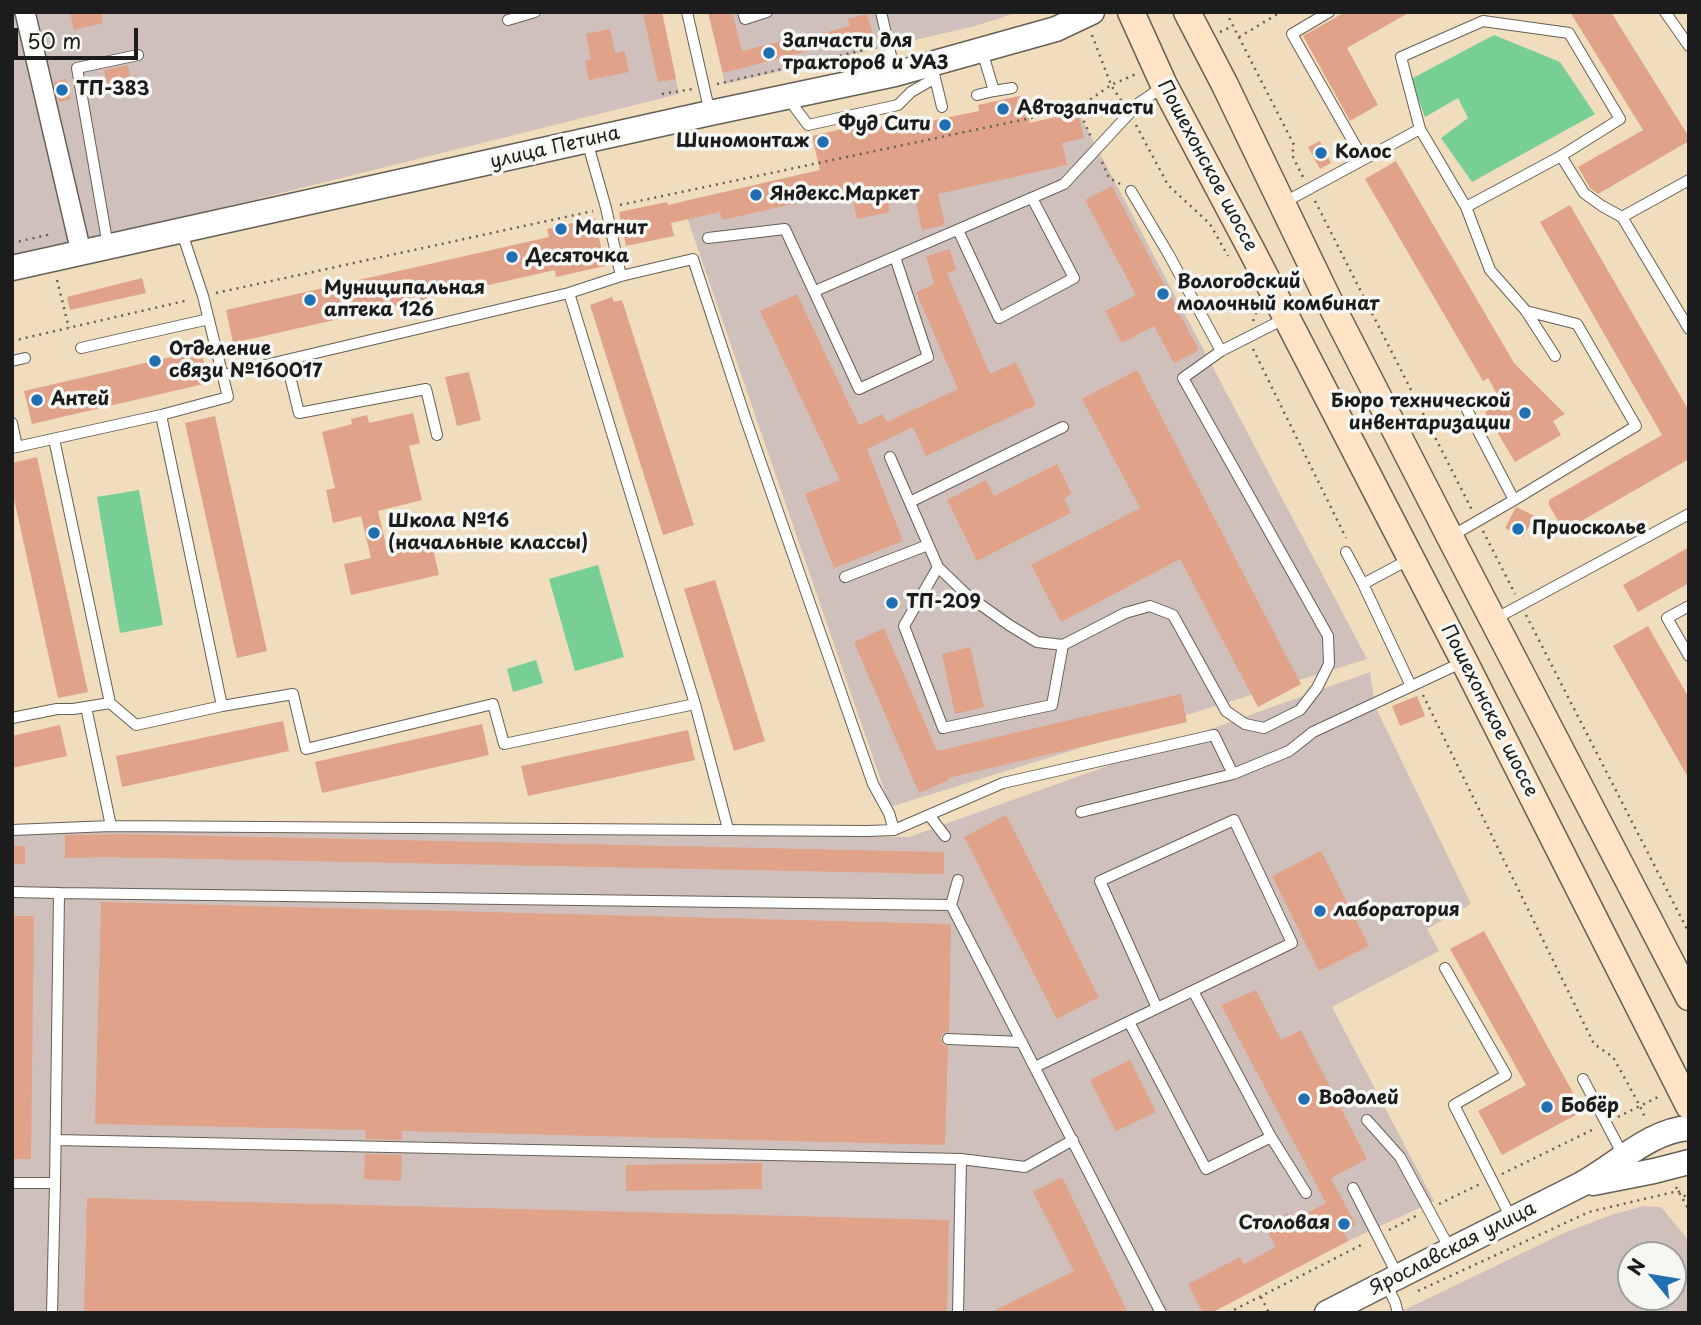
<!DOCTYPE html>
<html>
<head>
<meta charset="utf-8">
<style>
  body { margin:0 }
  #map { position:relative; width:1701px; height:1325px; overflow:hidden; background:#efddbd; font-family:"Playpen Sans",sans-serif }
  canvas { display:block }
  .frame { position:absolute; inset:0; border:14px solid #1c1c1c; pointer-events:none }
  .north { position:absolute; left:1617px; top:1241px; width:70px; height:70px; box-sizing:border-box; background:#f6f6f2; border:2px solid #9f9f9c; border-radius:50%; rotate:300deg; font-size:19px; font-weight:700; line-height:28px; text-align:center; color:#1c1c1c }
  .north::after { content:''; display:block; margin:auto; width:24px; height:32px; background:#1f6fb2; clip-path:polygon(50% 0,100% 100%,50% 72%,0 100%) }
  .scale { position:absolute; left:14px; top:28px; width:124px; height:32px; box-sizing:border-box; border:4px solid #1c1c1c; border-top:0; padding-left:9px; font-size:21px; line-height:24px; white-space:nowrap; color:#1c1c1c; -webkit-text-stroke:5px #f6f6f2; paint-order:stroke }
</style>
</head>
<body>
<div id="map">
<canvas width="1701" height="1325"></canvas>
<div class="frame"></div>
<div class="north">N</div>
<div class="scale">50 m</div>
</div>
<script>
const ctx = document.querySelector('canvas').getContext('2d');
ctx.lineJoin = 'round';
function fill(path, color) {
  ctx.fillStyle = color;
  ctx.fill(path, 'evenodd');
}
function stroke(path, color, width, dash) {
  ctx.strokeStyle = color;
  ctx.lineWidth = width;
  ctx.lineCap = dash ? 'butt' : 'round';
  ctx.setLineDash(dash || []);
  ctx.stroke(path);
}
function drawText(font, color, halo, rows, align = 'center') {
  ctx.font = font + ' "Playpen Sans",sans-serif';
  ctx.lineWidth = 7;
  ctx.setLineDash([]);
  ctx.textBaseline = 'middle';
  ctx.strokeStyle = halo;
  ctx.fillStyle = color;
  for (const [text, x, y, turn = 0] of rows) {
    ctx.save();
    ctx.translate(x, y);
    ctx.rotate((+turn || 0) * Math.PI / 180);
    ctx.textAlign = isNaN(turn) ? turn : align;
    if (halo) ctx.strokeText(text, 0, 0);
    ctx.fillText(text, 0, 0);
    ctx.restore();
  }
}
fill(new Path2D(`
  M12 12H16L70 247 12 259Z
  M34 12H662L679 94 88 241Z
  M708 12H1019L975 26 725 84Z
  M1078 112 1367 659 890 807 688 220 684 201Z
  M1370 672 1375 706 1471 904 1427 929 1439 951 1332 1007 1434 1201 1348 1241 1211 1313H12V829L108 825 909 837Z
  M1644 1206 1661 1207 1689 1241V1313H1398L1564 1233 1611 1215ZM1631 1255H1673V1297H1631Z`), '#d0c0bb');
fill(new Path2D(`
  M1494 35 1560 62 1595 114 1472 182 1441 138 1468 118 1458 98 1425 117 1411 79Z
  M139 490 163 625 120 633 97 497Z
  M598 565 624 657 575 671 549 579Z
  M536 660 543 683 513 692 507 669Z`), '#77cf95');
fill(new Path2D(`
  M70 12H101L103 23 74 30Z
  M643 12H662L676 79 658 82Z
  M708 12H732L742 51 811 34 812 36 850 26 848 19 867 14 873 34 723 73Z
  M1345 12H1410L1347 48 1378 105 1350 121 1303 36Z
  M1570 12H1611L1689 137V141L1598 194 1590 188 1578 167 1643 130Z
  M610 29 615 53 625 51 629 72 589 80 585 61 591 60 586 34Z
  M128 65 133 90 109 95 104 70Z
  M66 79 71 99 59 102 54 82Z
  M1024 95 1030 123 1078 112 1084 138 1062 143 1067 165 938 194 945 225 922 230 915 199 888 205 890 212 857 219 851 191 722 220 720 212 671 223 674 236 626 246 619 212 667 202 668 205 820 170 812 136 859 125 860 130 914 119 915 124 979 111 978 105Z
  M1320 141 1331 163 1320 169 1308 147Z
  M1396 161 1514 363 1565 414 1553 421 1561 435 1515 462 1485 412 1502 403 1488 378 1483 381 1365 179Z
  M1112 186 1199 350 1174 363 1154 326 1122 343 1105 311 1136 295 1085 200Z
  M1570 205 1689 411V459L1564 531 1549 505V500L1662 435 1540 222Z
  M595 218 605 266 556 277 555 270 233 343 226 310 549 237 547 229Z
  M950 249 956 270 947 273 990 374 1016 362 1036 405 926 456 913 427 867 449 903 541 834 568 805 494 840 480 760 311 797 294 859 425 883 414 887 422 958 389 916 292 934 284 926 256Z
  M142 278 146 293 70 310 67 297Z
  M612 297 614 302 622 300 694 525 663 535 590 305Z
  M201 350 208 383 32 424 24 391Z
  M1137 370 1301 684 1258 707 1180 559 1061 622 1031 565 1140 508 1082 399Z
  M469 372 481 420 457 426 445 377Z
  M413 413 420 443 409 446 422 500 378 511 388 554 432 544 439 575 351 595 344 564 371 558 361 516 333 523 326 490 335 488 322 432 352 424 351 419 367 415 369 423Z
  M215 416 267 651 237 658 185 423Z
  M37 457 88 692 58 698 12 490V463Z
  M1057 464 1072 494 1064 498 1071 513 977 561 947 500 986 480 994 496Z
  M1516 507 1535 516 1523 537 1505 528Z
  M1689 547V583L1638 612 1623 585Z
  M715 580 765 741 734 751 684 589Z
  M1648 626 1689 698V779L1613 646Z
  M884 628 937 751 1181 694 1187 722 948 778 949 780 919 793 854 642Z
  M970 647 984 707 955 714 942 654Z
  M1417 696 1425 716 1400 726 1392 706Z
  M283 721 289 751 122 787 116 756Z
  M482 724 489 755 322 793 315 762Z
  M60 725 67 756 12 768V736Z
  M688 730 695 760 528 796 521 766Z
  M1006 815 1099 997 1057 1019 964 837Z
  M124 834 944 852V874L106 857 65 858V835Z
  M12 846H25V864H12Z
  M1321 851 1369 946 1319 971 1272 876Z
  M101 902 951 924 949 1032 942 1034 941 1039 943 1045 948 1046 945 1145 402 1131V1140L365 1139 366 1130 95 1124Z
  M12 916H34L31 1159H12Z
  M1484 931 1583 1111 1502 1155 1478 1111 1526 1085 1450 949Z
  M1256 990 1281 1040 1301 1030 1367 1159 1331 1178 1356 1225 1344 1232 1348 1241 1211 1313H1203L1188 1284 1240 1257 1244 1264 1276 1247 1264 1226 1288 1213 1292 1221 1326 1203 1221 1005Z
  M1130 1060 1156 1112 1116 1131 1090 1080Z
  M365 1154 402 1155 401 1181 364 1179Z
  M762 1163V1189L626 1191V1165Z
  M1062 1177 1128 1313H989L1074 1271 1033 1192Z
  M87 1198 949 1220 947 1313H84Z`), '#e1a28a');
const service = new Path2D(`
  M687 12 710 113
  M743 12 745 19 767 12
  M881 12 895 73
  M1329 12 1292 34 1363 159
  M1665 12 1689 46
  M508 20 535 12
  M934 74 942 107
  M994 91 1012 88
  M977 95 994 91 982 51
  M787 97 808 125 898 105 911 92 935 78
  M1420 129 1401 57 1483 21 1569 33 1620 119 1561 156 1466 207
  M587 141 606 208 621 276
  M1561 156 1584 193 1602 206 1622 217
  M1689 180 1622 217 1689 329
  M1131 191 1169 255 1221 351 1286 318
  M1283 203 1420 129 1466 207 1490 270 1526 311 1577 324 1636 426 1514 500 1450 537
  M958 230 999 318 1074 278 1032 198
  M708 238 785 229 859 389 928 357 895 257
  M108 246 77 68 138 55
  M815 291 1064 184 1139 103 1164 86
  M1526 311 1555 356
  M81 348 209 319
  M286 360 299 413 426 389 437 435
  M12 361 25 358
  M223 375 569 293
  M1464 404 1514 500
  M12 423 17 447
  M54 439 110 703 136 725 222 706
  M12 448 161 415
  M890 457 938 567 967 595 1009 625 1037 642 1063 645 1125 613 1150 606 1173 615 1226 711 1245 724 1264 728 1300 710 1317 688 1329 664 1328 636 1183 378 1221 351
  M910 502 1063 427
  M1346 552 1363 584
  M1410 559 1363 584 1411 686
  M938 567 904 626 943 728 1052 705 1063 645
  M845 577 928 545
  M1689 606 1667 618 1689 656
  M1493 620 1689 514
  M695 704 728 829
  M86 707 111 826
  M12 718 57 709H73L110 703
  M1081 812 1233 774
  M929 815 945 836
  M12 830 111 826 867 831 894 830 889 813 873 784 746 420 693 259 621 276 569 293 695 704 504 744 493 704 306 749 293 694 222 706 161 415 228 397 203 296 181 230
  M894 830 1003 783 1214 735 1233 774 1289 751 1313 732 1463 662
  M958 880 951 905 1161 1313
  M12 892 59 893 55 1183H12
  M59 893 951 905
  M1445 968 1506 1075 1454 1105 1511 1218
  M1129 1022 1206 1169 1271 1137 1193 991
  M948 1039 1022 1042
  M1035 1067 1292 943 1234 820 1100 881 1157 1008
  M1583 1079 1624 1157
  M1367 1120 1400 1157 1450 1249
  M1271 1137 1306 1193
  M56 1140 961 1159 958 1313
  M961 1159 1025 1167 1073 1140
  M1353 1188 1398 1276
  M1386 1284 1395 1302 1398 1313
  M52 1313 55 1183`);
const minor = new Path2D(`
  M25 12 81 252`);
const tertiary = new Path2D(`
  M12 268 710 113 895 74 1056 29 1092 12
  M1593 1183 1654 1171 1689 1162
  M1327 1313C1410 1270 1493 1229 1576 1187 1611 1170 1649 1130 1689 1128`);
const secondary = new Path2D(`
  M1131 12 1164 85 1251 249 1464 661 1689 1106
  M1187 12 1225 85 1327 297 1450 537 1689 997`);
stroke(service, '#666054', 12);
stroke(minor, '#666054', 22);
stroke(tertiary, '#666054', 27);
stroke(secondary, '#666054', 29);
stroke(new Path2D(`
  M1226 12 1294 145 1292 155 1304 179
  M1220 32 1233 26
  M1092 35 1111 85 1122 102
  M1239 37 1281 12
  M717 84 877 47
  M662 94 693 89
  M1078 108 1091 137
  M1136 125 1168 185 1210 224 1228 256
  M1102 162 1109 178 1122 185
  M1315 201 1472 510
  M620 205 1078 108 1111 85 1136 74
  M12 243 47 235 48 239
  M57 280 69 328
  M216 293 593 211
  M1253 321 1258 307
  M12 341 189 300
  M1253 349 1346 538
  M1483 531 1515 594
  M1526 615 1689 933
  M1423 695 1594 1044 1613 1057 1640 1106 1646 1120
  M1618 1117 1658 1097
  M1502 1174 1594 1129
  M1676 1187 1689 1210
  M1439 1204 1480 1184
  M1389 1230 1418 1215
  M1418 1291 1589 1212 1678 1191 1689 1199
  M1261 1297 1269 1313
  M1228 1313 1365 1243`), '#666054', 2.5, [2, 5]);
stroke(service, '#fff', 10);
stroke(minor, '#fff', 19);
stroke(tertiary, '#fff', 24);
stroke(secondary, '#fee4c5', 26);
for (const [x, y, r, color] of [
  [769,53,7,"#1f6fb2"],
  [62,90,7,"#1f6fb2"],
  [1003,109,7,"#1f6fb2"],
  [945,125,7,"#1f6fb2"],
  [823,142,7,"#1f6fb2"],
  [1321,153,7,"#1f6fb2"],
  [756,195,7,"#1f6fb2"],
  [561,229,7,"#1f6fb2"],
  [512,257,7,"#1f6fb2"],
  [1163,294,7,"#1f6fb2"],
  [310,300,7,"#1f6fb2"],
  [155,361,7,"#1f6fb2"],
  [37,400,7,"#1f6fb2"],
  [1525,413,7,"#1f6fb2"],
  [1518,529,7,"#1f6fb2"],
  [374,533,7,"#1f6fb2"],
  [892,603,7,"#1f6fb2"],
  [1320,911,7,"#1f6fb2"],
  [1304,1099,7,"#1f6fb2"],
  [1547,1107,7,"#1f6fb2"],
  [1344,1224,7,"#1f6fb2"]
]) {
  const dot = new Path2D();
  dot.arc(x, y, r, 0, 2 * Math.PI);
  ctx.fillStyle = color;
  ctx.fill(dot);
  stroke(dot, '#f6f6f2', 2.5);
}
drawText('bold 19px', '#1c1c1c', '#f6f6f2', [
  ["Запчасти для",783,42],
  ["тракторов и УАЗ",783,64],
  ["ТП-383",76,90],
  ["Автозапчасти",1017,109],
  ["Фуд Сити",931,125,"right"],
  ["Шиномонтаж",809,142,"right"],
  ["Колос",1335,153],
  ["Яндекс.Маркет",770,195],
  ["Магнит",575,229],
  ["Десяточка",526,257],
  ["Вологодский",1177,283],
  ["молочный комбинат",1177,305],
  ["Муниципальная",324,289],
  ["аптека 126",324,311],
  ["Отделение",169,350],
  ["связи №160017",169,372],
  ["Антей",51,400],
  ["Бюро технической",1511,402,"right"],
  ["инвентаризации",1511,424,"right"],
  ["Школа №16",388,522],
  ["(начальные классы)",388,544],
  ["Приосколье",1532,529],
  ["ТП-209",906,603],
  ["лаборатория",1334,911],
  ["Водолей",1318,1099],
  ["Бобёр",1561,1107],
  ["Столовая",1330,1224,"right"]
], 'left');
drawText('19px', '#1c1c1c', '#f6f6f2', [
  ["улица Петина",555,148,-13],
  ["Пошехонское шоссе",1207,166,62],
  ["Пошехонское шоссе",1489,711,63],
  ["Ярославская улица",1453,1249,-27]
]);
</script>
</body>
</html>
